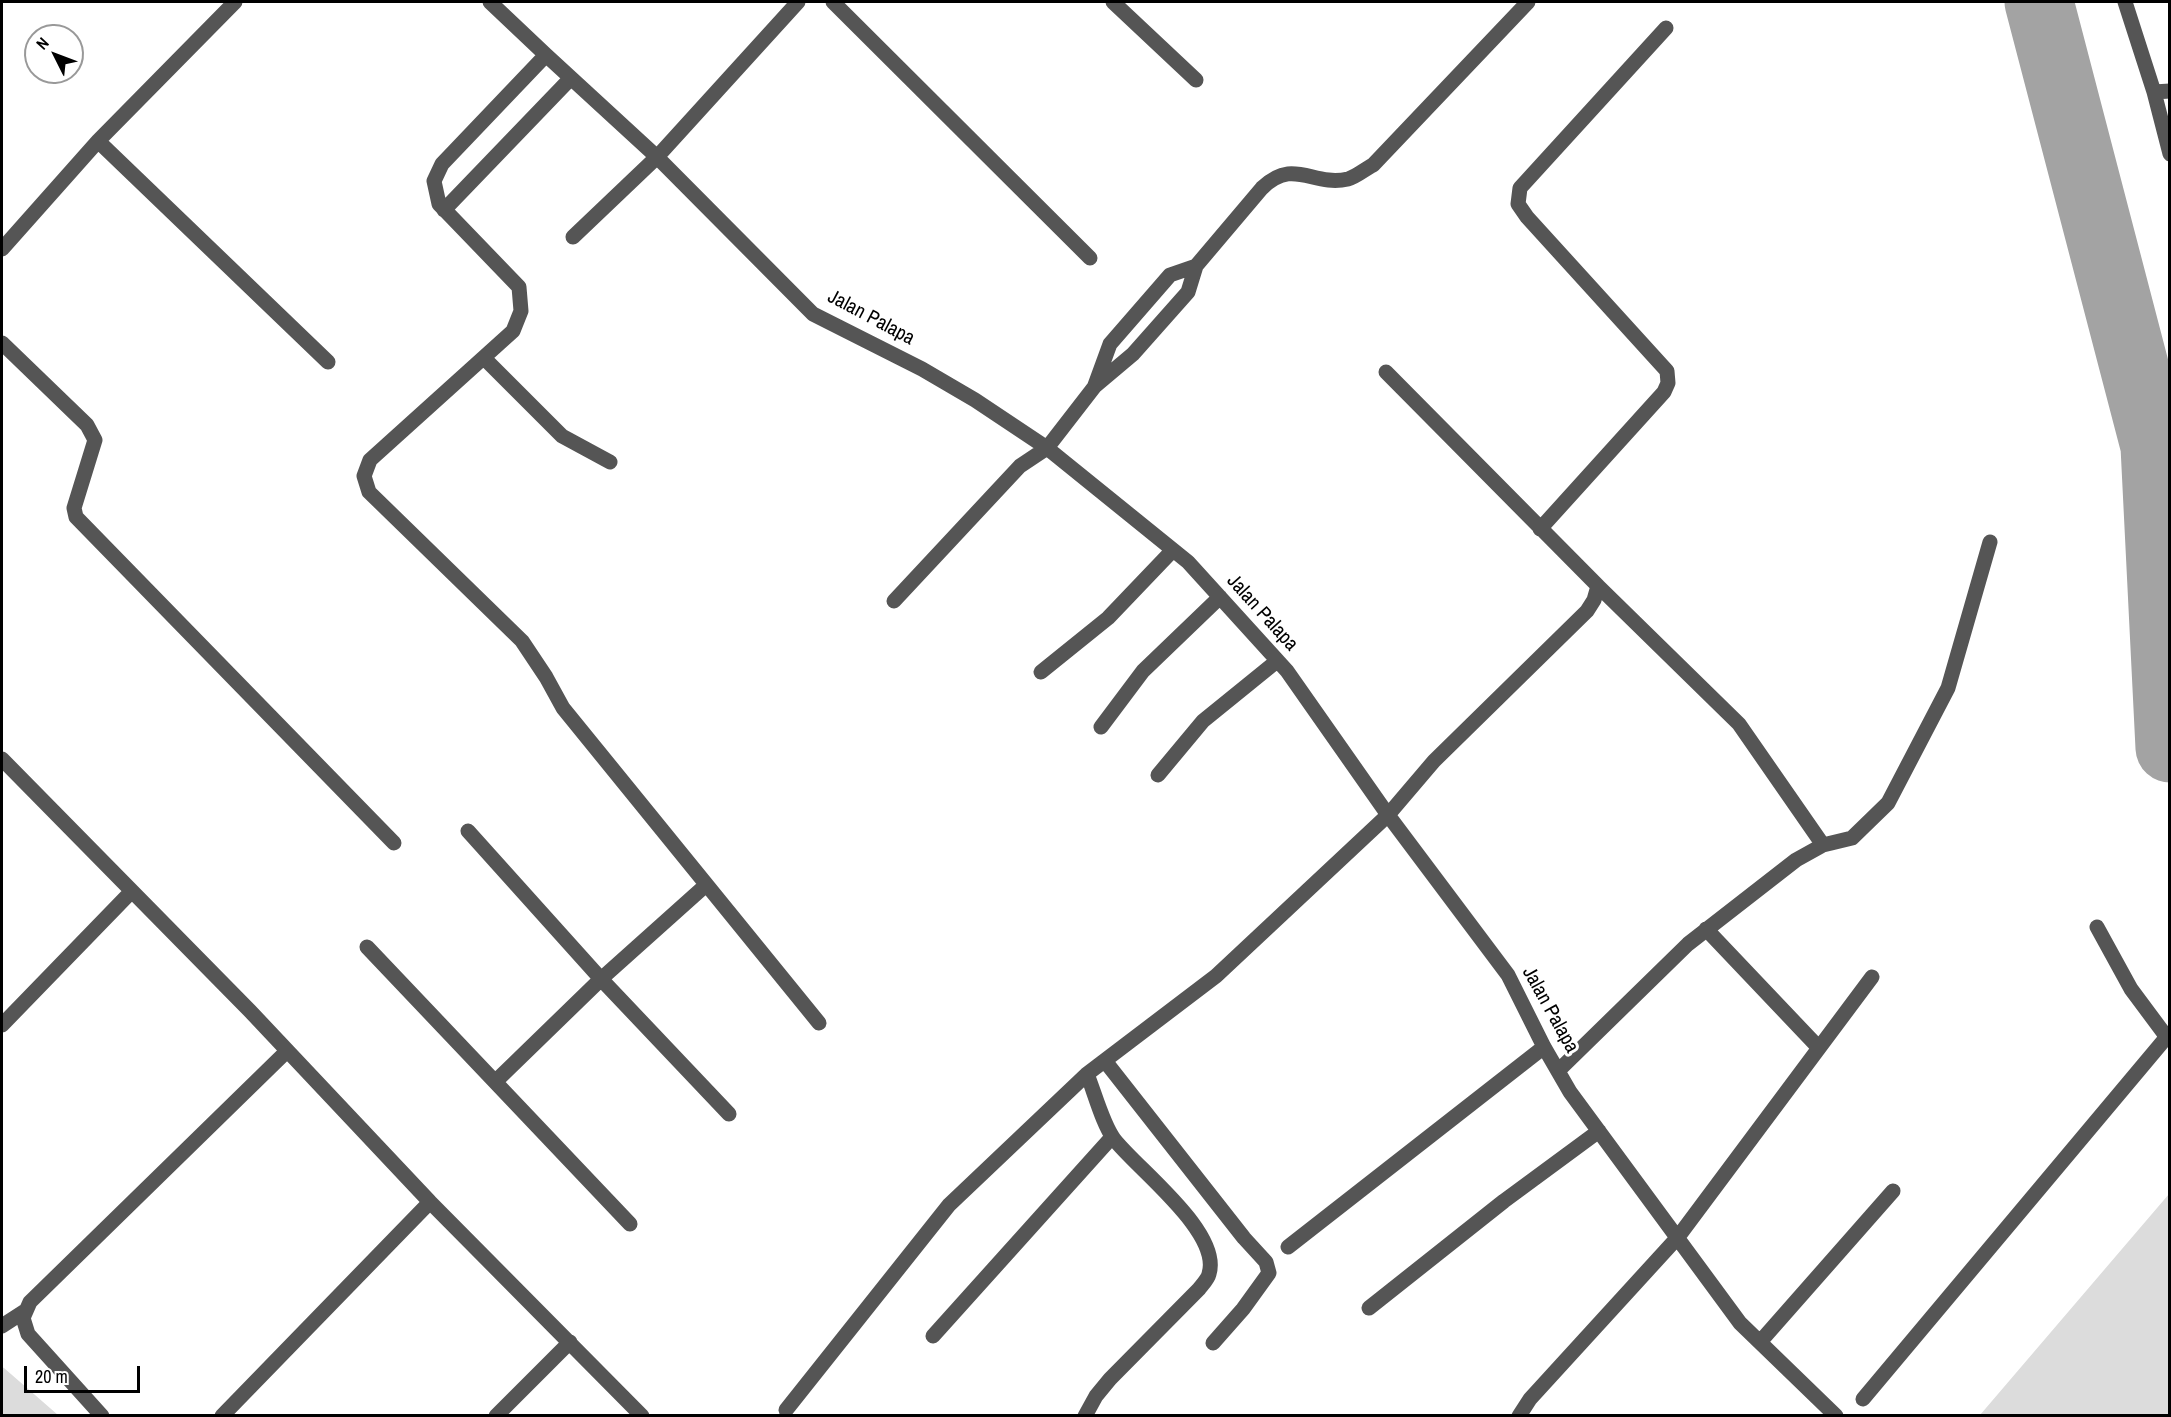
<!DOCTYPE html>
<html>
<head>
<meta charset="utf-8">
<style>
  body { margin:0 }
  #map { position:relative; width:2171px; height:1417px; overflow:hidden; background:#fff; font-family:"Archivo Narrow",sans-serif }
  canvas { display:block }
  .frame { position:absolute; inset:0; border:3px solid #000; pointer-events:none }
  .north { position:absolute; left:24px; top:24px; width:60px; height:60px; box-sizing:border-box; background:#fff; border:2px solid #999; border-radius:50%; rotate:312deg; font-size:16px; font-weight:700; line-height:24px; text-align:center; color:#000 }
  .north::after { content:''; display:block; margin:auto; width:21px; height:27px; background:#000; clip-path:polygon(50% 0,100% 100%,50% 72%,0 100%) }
  .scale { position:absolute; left:24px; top:1366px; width:116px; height:27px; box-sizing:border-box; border:3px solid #000; border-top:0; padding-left:8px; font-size:18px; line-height:21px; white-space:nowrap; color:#000; -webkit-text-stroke:4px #fff; paint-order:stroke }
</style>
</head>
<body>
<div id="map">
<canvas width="2171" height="1417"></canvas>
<div class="frame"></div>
<div class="north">N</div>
<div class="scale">20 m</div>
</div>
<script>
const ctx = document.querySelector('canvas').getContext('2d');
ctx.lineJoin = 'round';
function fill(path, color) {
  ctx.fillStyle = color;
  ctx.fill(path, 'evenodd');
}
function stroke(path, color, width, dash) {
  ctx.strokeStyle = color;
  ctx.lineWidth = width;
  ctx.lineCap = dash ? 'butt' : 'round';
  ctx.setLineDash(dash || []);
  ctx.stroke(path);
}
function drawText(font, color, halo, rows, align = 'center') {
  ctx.font = font + ' "Archivo Narrow",sans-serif';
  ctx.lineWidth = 6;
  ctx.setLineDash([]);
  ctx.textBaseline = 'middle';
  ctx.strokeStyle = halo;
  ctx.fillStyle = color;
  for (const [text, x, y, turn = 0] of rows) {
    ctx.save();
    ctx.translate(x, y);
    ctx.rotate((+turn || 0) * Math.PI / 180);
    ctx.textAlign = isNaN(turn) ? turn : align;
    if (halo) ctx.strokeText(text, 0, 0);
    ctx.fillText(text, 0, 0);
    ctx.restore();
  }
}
fill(new Path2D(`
  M2169 1194V1415H1980Z
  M2 1367 4 1368 58 1415H2Z`), '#dcdcdc');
stroke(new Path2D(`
  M2039 2 2155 446 2170 748`), '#a3a3a3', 69);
stroke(new Path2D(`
  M490 2 546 55 657 157 813 314 922 369 975 400 1047 448 1188 562 1287 671 1388 815 1508 975 1544 1047 1570 1092 1740 1323 1836 1416
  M833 2 1090 258
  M1113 2 1196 80
  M2125 2 2154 92 2170 154
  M546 55 442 164 434 181 439 204 519 287 521 311 513 331 370 460 364 476 369 492 522 641 546 677 563 708 819 1023
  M2154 92 2170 91
  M98 141 328 362
  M444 210 571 78
  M573 237 657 157 798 2
  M2 249 98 141 235 2
  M2 343 87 425 95 440 74 508 76 517 394 843
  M484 358 562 436 610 462
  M1095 385 1110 344 1170 275 1196 266
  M1540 529 1664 392 1668 383 1667 371 1527 217 1518 204 1520 188 1666 28
  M1598 586 1739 724 1823 845 1852 838 1888 803 1948 688 1990 542
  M894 601 1020 466 1047 448 1095 386 1133 354 1188 292 1196 266 1262 188C1294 157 1312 187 1348 179 1356 177 1365 169 1373 165L1528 2
  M1041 672 1108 618 1173 550
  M1101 727 1143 671 1220 597
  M2 759 250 1011 430 1202 642 1416
  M1158 775 1203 721 1277 661
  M468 831 601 979 729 1114
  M2097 927 2131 989 2166 1036
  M1706 929 1819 1048
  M367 947 630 1224
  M2 1025 131 892
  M1105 1061 1244 1238 1266 1262 1269 1273 1243 1309 1213 1343
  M1559 1070 1688 944 1796 860 1823 845
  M496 1081 601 979 706 885
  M1288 1247 1544 1047
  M1369 1308 1504 1201 1599 1131
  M2 1326 25 1311
  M933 1336 1112 1137
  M1760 1342 1893 1191
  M1863 1399 2170 1033
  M786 1410 949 1205 1087 1074 1216 976 1388 815 1434 761 1587 611 1594 600 1598 586 1386 372
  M102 1416 28 1334 23 1318 30 1302 286 1052
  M222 1416 430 1202
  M496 1416 570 1342
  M1085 1416 1096 1396 1110 1379 1199 1289C1202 1285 1208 1279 1209 1274 1222 1232 1137 1169 1114 1139 1103 1125 1094 1091 1087 1074
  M1519 1416 1530 1399 1678 1237 1872 977`), '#555', 15);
drawText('20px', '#000', '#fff', [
  ["Jalan Palapa",871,318,28],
  ["Jalan Palapa",1262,613,48],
  ["Jalan Palapa",1550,1010,61]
]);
</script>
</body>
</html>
